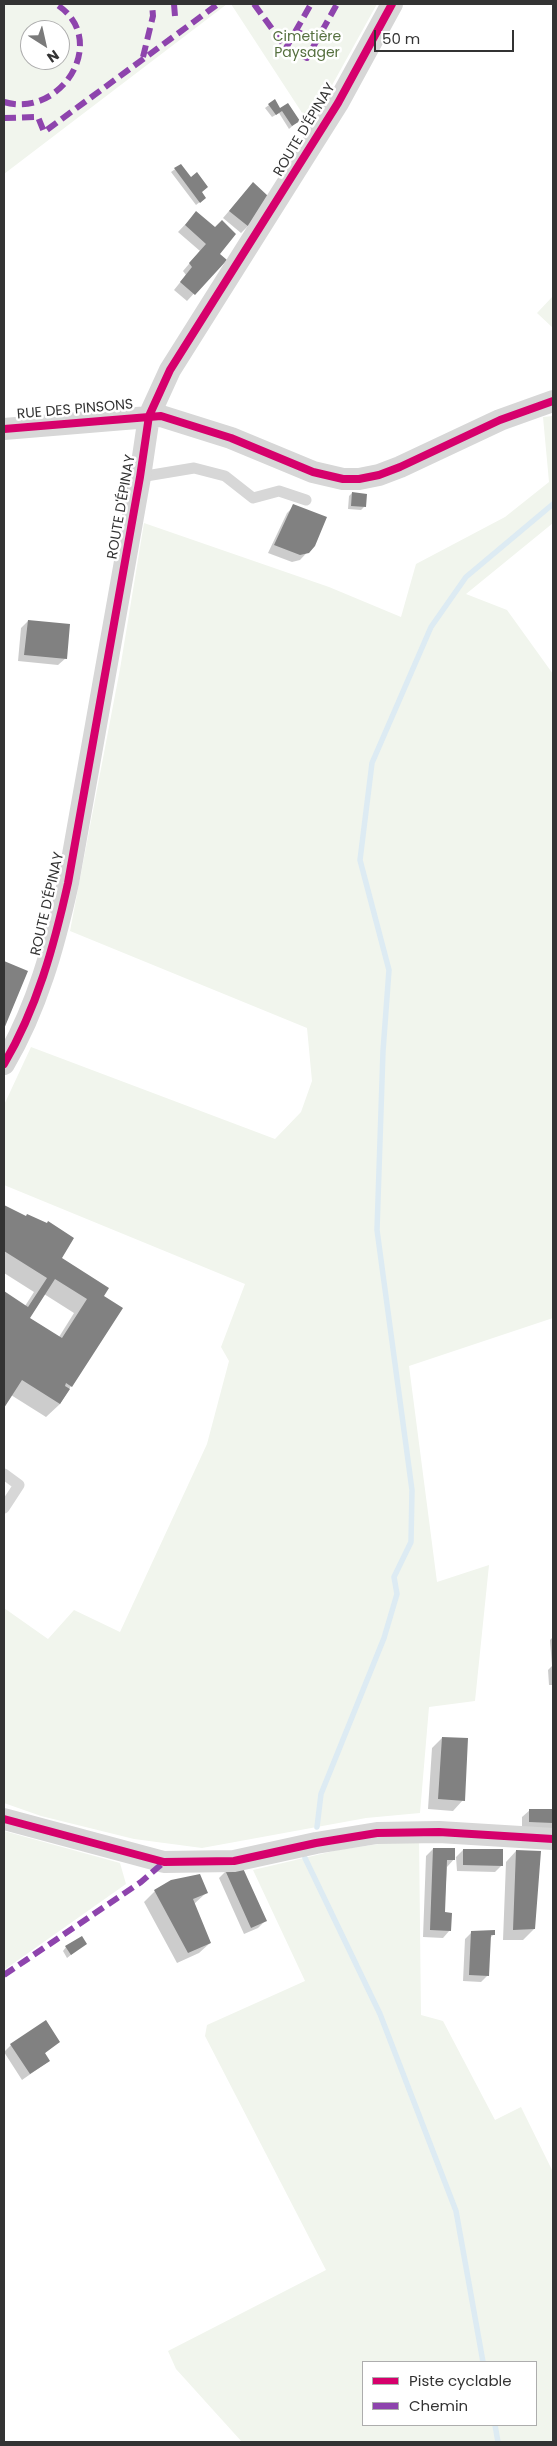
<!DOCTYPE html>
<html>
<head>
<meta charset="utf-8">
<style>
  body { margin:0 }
  #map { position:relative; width:557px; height:2446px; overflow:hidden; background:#fff; font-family:Poppins,sans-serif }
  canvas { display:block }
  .frame { position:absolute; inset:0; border:5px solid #333; pointer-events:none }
  .legend { position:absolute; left:362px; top:2361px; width:175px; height:65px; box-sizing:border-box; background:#fff; border:1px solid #adadad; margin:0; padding:6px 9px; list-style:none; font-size:15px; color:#333 }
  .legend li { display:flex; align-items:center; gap:10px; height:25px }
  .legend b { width:25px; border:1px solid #adadad }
  .north { position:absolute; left:20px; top:20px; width:50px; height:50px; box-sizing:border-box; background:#fff; border:1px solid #adadad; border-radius:50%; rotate:145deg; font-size:14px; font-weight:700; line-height:20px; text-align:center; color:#333 }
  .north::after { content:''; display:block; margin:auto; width:18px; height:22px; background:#7a7a7a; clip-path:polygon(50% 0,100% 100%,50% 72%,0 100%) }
  .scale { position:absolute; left:374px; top:30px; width:140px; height:22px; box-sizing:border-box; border:2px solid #333; border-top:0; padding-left:6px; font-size:15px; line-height:18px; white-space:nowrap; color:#333; -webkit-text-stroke:4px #fff; paint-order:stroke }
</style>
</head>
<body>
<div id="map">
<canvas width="557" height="2446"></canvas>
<div class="frame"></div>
<ul class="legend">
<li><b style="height:6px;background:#d6006c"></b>Piste cyclable</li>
<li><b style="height:6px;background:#8e44ad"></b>Chemin</li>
</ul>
<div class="north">N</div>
<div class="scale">50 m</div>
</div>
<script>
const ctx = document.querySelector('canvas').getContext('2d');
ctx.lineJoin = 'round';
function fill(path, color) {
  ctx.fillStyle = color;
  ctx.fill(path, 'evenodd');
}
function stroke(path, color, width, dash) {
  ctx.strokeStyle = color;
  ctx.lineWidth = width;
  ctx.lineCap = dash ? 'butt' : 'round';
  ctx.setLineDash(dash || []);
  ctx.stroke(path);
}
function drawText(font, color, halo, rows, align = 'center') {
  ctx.font = font + ' Poppins,sans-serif';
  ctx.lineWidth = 5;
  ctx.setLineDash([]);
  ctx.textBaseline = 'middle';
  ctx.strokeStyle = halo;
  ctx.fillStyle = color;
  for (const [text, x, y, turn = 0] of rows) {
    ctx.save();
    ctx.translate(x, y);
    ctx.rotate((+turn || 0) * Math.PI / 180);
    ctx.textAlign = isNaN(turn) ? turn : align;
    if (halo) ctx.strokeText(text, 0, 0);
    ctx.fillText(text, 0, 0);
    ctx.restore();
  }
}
fill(new Path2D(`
  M4 4H227L4 174ZM30 30H60V60H30Z
  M231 4H377L310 125Z
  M553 296V328L537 313Z
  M553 416V523L466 594 507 610 553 674V1318L409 1366 437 1582 489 1565 475 1701 429 1707 420 1813 366 1818 202 1848 134 1839 41 1816 4 1803V1608L48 1639 74 1610 120 1632 207 1444 229 1361 221 1347 245 1284 4 1185V1105L31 1047 275 1139 301 1112 312 1081 307 1028 70 931 120 669 144 523 329 587 401 617 416 564 505 517 549 482 543 417Z
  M4 1831 120 1863 126 1884 4 1970Z
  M419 1838 421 2015 443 2021 495 2120 521 2107 553 2172V2442H242L176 2369 168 2351 326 2270 205 2036 207 2025 305 1981 253 1870 338 1850ZM363 2362H536V2425H363Z`), '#f1f5ed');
fill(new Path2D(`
  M269 105 280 109 298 121 289 129 279 113 272 117 265 108Z
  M181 165 201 192V201L196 205 171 172Z
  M246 191 248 226 241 233 223 218Z
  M196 213 218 254 225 260 187 301 174 290 186 275 183 271 200 251 178 232Z
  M352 493 364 507 361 510 348 509 349 496Z
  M294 506 314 545 300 560 292 562 268 553 287 513Z
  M28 621 66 658 58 665 18 661 21 628Z
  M4 962 27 972 4 1026Z
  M5 1207 103 1296 71 1386 60 1404 46 1417 11 1395 4 1406V1292L25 1306 34 1292 4 1273ZM44 1294 74 1313 59 1337 29 1318Z
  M553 1637V1685H549L548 1670 552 1666 550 1640Z
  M442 1738 463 1800 453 1811 428 1809 432 1748Z
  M530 1810H553V1827L551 1829H522V1817Z
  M433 1849 454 1859 463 1850 502 1865 495 1872 457 1871 456 1857 447 1867 444 1913 450 1930 443 1938 423 1937 426 1856Z
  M516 1851 534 1929 523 1940H503L506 1862Z
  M226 1871 266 1920 258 1928 244 1934 219 1878Z
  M155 1891 206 1893 194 1904 210 1943 199 1953 177 1963 144 1902Z
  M472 1932 494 1934 490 1938 488 1975 481 1982 463 1981 465 1939Z
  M85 1944 67 1958 63 1951 66 1947Z
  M58 2042 44 2054 49 2061 22 2080 4 2052 11 2045Z`), '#0003');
stroke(new Path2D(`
  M317 1827 321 1794 384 1638 397 1594 394 1577 411 1542 412 1490 377 1230 383 1051 389 970 360 860 372 763 431 627 466 577 553 504
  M305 1858 380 2014 456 2211 483 2362
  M495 2425 498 2442`), '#ddebf3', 5.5);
fill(new Path2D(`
  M275 99 280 108 288 103 300 121 292 126 282 111 276 115 268 104Z
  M181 164 191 177 197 172 208 187 202 192 206 198 200 203 174 168Z
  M253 182 268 196 249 227 229 211Z
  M196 211 215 227 222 220 236 234 220 254 227 260 195 295 180 282 192 267 189 263 206 244 185 225Z
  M352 492 367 494 366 507 351 506Z
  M293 504 327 517 315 546 309 553 300 555 274 545Z
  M28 620 70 624 67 659 24 655Z
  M4 961 28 971 4 1029Z
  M4 1205 26 1216 27 1214 47 1223 48 1221 74 1238 62 1258 109 1288 104 1296 123 1308 72 1387 66 1383 65 1386 70 1389 60 1404 22 1380 4 1408V1291L28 1307 47 1278 4 1251ZM55 1279 87 1299 62 1338 30 1318Z
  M442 1737 468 1738 465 1801 438 1799Z
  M529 1809H553V1823L529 1822Z
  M433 1848H455V1860H447L445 1912 452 1913 451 1931 430 1930Z
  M463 1849H503V1866L463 1865Z
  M516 1850 541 1851 535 1929 513 1930Z
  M242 1866 267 1921 251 1928 225 1870Z
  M200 1874 208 1893 193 1899 211 1943 188 1953 154 1890 171 1880Z
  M495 1930V1935H491L489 1976 469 1975 471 1931Z
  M82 1936 87 1944 71 1955 65 1946Z
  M46 2020 60 2042 45 2053 50 2061 30 2074 10 2044Z`), '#818181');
stroke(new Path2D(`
  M140 477 194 468 225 476 253 498 279 491 306 500
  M4 1474 19 1485 4 1508`), '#d7d7d7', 11);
stroke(new Path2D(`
  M4 429 161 416 231 438 313 472 343 479H359L379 475 400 467 500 420 553 401
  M4 1064C37 1008 54 946 68 883L140 477 149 416 170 370 338 103 392 4
  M4 1819 164 1862 234 1861 316 1843 377 1833 439 1832 553 1839`), '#d7d7d7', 22);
stroke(new Path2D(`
  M174 4 175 16
  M254 4 286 48 307 58 337 4
  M296 31 317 41
  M286 48 311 4
  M143 57 153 16 152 4
  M4 102C62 119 111 39 56 4
  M4 118 38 117 44 132 218 4
  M4 1975 141 1882 164 1862`), '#8e44ad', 6, [12, 6]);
stroke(new Path2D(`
  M4 429 161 416 231 438 313 472 343 479H359L379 475 400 467 500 420 553 401
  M4 1064C37 1008 54 946 68 883L140 477 149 416 170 370 338 103 392 4
  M4 1819 164 1862 234 1861 316 1843 377 1833 439 1832 553 1839`), '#d6006c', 8);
drawText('14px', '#56703f', '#fff', [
  ["Cimetière",307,37],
  ["Paysager",307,53]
]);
drawText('14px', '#333', '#fff', [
  ["ROUTE D'ÉPINAY",305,130,-59],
  ["RUE DES PINSONS",75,410,-5],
  ["ROUTE D'ÉPINAY",122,507,-80],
  ["ROUTE D'ÉPINAY",48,904,-77]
]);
</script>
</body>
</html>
